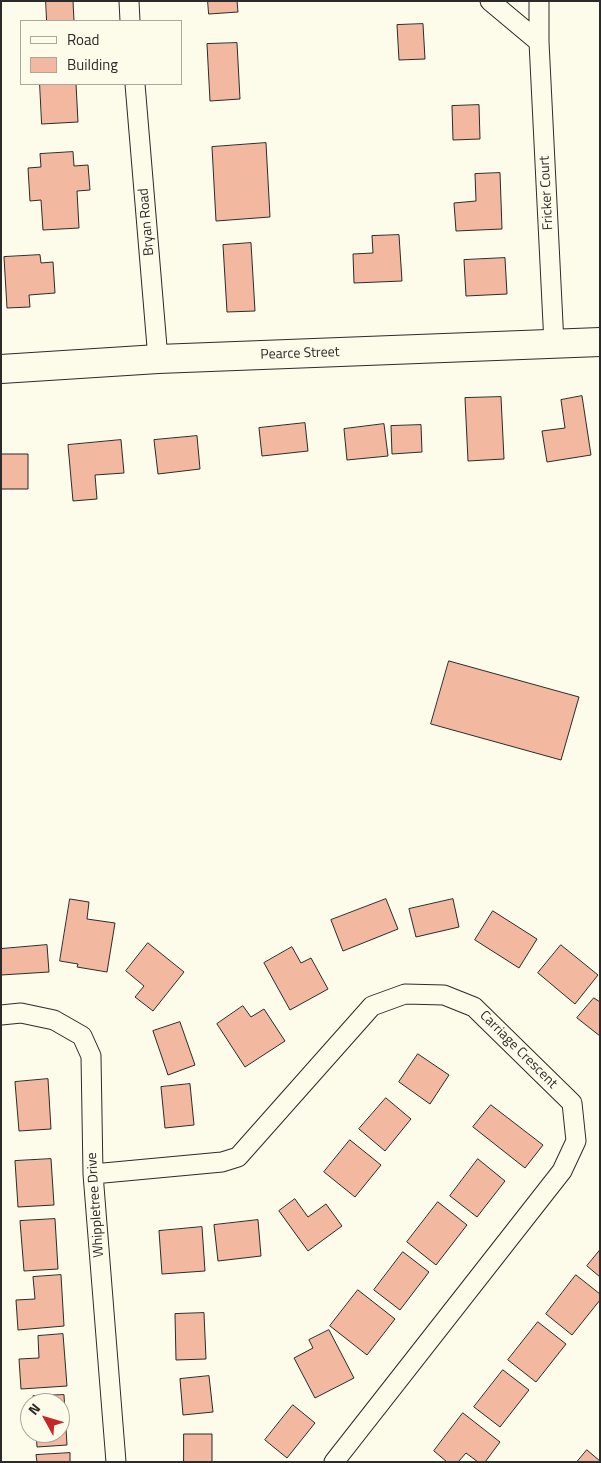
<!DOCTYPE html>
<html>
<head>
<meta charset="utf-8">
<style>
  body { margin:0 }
  #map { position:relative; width:601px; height:1463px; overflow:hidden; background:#fdfbea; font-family:"Titillium Web",sans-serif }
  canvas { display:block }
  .frame { position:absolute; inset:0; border:2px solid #2b2b2b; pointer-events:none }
  .legend { position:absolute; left:20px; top:20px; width:162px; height:65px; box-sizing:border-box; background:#fdfbea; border:1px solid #a9a89e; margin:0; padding:6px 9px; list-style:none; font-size:15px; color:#2b2b2b }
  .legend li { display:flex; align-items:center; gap:10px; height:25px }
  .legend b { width:25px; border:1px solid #a9a89e }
  .north { position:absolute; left:20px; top:1393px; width:50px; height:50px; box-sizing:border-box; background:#fdfbea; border:1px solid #a9a89e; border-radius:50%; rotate:309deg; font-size:14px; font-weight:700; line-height:20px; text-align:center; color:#2b2b2b }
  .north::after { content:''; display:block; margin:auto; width:18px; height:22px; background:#c62828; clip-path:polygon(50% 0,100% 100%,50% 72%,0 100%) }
</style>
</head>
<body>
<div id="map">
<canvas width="601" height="1463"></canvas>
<div class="frame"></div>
<ul class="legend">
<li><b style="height:6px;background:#fdfbea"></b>Road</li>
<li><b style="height:14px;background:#f2b8a0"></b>Building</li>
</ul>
<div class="north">N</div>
</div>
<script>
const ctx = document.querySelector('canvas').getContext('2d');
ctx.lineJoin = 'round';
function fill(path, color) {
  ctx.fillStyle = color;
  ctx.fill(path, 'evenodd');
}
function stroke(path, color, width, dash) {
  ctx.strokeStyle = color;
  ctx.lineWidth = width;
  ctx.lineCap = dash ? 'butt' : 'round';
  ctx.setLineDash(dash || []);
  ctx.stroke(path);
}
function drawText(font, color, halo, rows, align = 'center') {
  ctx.font = font + ' "Titillium Web",sans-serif';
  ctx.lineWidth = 4;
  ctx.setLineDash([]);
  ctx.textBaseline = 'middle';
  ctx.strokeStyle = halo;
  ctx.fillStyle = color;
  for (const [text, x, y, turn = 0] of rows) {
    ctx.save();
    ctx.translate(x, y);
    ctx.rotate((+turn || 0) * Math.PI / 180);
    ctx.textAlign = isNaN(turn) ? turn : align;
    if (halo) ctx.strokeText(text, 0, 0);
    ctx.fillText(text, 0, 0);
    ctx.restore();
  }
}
const building = new Path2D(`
  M46 1H73L74 21H47Z
  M208 1H237L238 12 209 14Z
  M423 24 425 59 399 60 397 25Z
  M237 43 240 99 210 101 207 44Z
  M40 84H76L78 122 42 124Z
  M479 105 480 139 453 140 452 106Z
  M266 143 270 217 216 221 212 147Z
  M73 152 74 166 88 165 90 190 77 191 79 228 43 230 41 200 30 201 28 168 41 167 40 154Z
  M500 173 502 229 456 231 454 203 476 201 475 174Z
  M399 235 402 281 354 283 353 254 373 253 372 236Z
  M251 243 255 311 227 312 223 245Z
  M40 255 41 263 53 262 55 293 29 295 30 307 7 308 4 257Z
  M505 258 507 294 466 296 464 260Z
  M582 396 591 455 547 462 542 431 565 428 561 400Z
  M501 397 504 459 468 461 465 398Z
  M305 423 308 451 262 456 259 428Z
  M384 424 388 456 347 460 344 429Z
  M421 425 422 452 392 454 391 426Z
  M197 436 200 469 158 474 154 440Z
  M121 440 124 473 95 475 97 499 73 501 68 445Z
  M1 454H28V489H1Z
  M449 661 579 697 561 760 431 724Z
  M70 899 89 902 87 919 115 923 107 972 77 967 78 964 60 961Z
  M386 899 398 929 343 951 331 920Z
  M453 899 459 927 416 937 409 909Z
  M493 911 537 939 519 968 475 940Z
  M148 943 184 972 153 1011 135 997 144 986 126 971Z
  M47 945 49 972 1 975V949Z
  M561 945 598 975 575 1004 538 973Z
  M292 947 301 963 311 958 328 989 290 1010 264 963Z
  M594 998 600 1002V1036L577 1018Z
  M243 1006 251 1017 264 1009 285 1041 245 1067 217 1024Z
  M180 1022 195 1065 168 1075 153 1031Z
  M418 1054 449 1075 430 1104 399 1082Z
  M48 1079 51 1129 19 1131 15 1082Z
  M190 1084 194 1125 165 1128 161 1087Z
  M386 1098 411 1119 385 1151 359 1129Z
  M491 1105 543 1145 525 1168 473 1127Z
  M350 1140 381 1165 355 1197 324 1172Z
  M51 1159 54 1205 18 1207 15 1161Z
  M478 1159 505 1181 477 1217 450 1196Z
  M295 1199 308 1217 326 1204 342 1226 308 1251 279 1211Z
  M438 1202 467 1225 436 1265 407 1242Z
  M55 1219 58 1269 24 1271 20 1221Z
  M258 1220 261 1256 218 1261 214 1225Z
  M202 1227 205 1271 162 1274 159 1231Z
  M600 1250V1277L587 1266Z
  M403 1252 429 1272 400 1310 374 1290Z
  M61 1275 64 1326 18 1330 16 1300 35 1299 33 1277Z
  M576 1275 600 1294V1300L572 1335 546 1314Z
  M358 1290 395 1319 367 1355 330 1326Z
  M204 1313 206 1359 176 1360 175 1314Z
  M538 1322 566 1344 536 1382 508 1360Z
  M329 1330 354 1378 315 1398 294 1358 313 1348 309 1340Z
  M63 1334 67 1386 21 1389 19 1359 39 1358 38 1336Z
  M503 1370 529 1390 500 1427 474 1407Z
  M209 1376 213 1412 183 1415 180 1379Z
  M64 1395 67 1445 37 1447 36 1433H60V1403H34L33 1396Z
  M293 1405 315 1423 287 1458 265 1440Z
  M463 1413 500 1442 485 1462H478L466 1453 458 1462H447L434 1451Z
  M184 1434H212V1462H184Z
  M587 1450 600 1461V1462H577Z
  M70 1453V1462H37L36 1455Z`);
fill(building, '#f2b8a0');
stroke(building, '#2b2b2b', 1);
const street = new Path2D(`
  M129 1 130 21
  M490 1 539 42
  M539 1V42L554 344
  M135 84 158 359
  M1 1015 21 1013 54 1020 82 1036 91 1056 93 1174 116 1462
  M93 1174 222 1162 238 1157 372 1006 405 994 444 995 474 1007 572 1103 576 1141 562 1171 334 1462`);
const secondary = new Path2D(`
  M1 369 158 359 600 342`);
stroke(street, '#2b2b2b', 21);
stroke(secondary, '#2b2b2b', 30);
stroke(street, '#fdfbea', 19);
stroke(secondary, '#fdfbea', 28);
drawText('14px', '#2b2b2b', '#fdfbea', [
  ["Fricker Court",547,193,-93],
  ["Bryan Road",147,222,-95],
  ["Pearce Street",300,354,-2],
  ["Carriage Crescent",518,1050,45],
  ["Whippletree Drive",96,1205,-94]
]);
</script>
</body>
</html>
